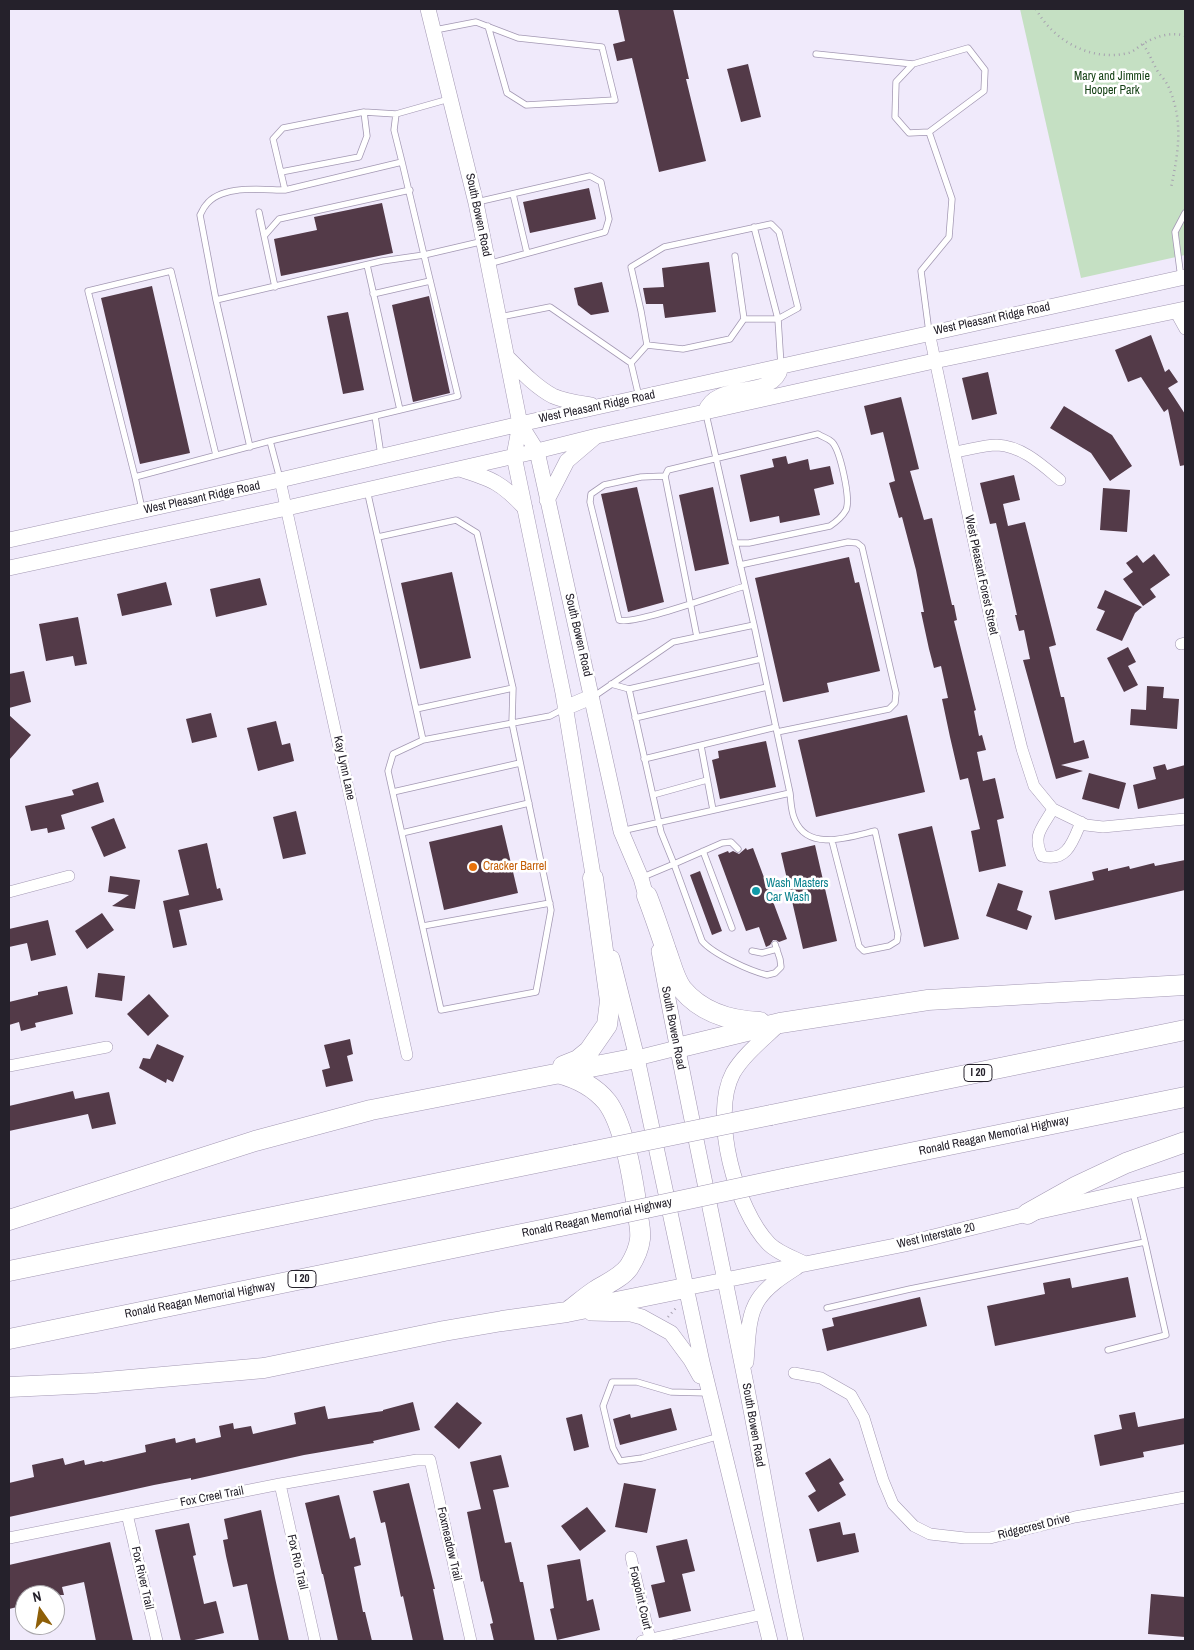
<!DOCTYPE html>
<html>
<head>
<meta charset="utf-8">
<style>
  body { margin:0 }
  #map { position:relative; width:1194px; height:1650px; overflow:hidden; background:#f0eafb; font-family:"Archivo Narrow",sans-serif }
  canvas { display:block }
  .frame { position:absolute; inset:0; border:10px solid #25212b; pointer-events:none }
  .north { position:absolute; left:15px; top:1585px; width:50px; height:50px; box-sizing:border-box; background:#fff; border:1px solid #a8a6aa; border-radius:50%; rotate:347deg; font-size:14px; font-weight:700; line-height:20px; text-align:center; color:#25212b }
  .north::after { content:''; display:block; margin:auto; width:18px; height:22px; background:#8e5f08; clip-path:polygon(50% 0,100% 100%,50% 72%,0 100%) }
</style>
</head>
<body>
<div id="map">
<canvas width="1194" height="1650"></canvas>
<div class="frame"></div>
<div class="north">N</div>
</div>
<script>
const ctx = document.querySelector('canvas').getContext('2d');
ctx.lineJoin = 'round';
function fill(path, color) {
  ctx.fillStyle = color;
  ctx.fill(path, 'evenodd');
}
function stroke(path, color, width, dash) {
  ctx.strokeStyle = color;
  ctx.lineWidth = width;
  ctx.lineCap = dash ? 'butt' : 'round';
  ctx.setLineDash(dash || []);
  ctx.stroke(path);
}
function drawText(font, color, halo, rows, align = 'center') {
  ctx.font = font + ' "Archivo Narrow",sans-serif';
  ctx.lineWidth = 5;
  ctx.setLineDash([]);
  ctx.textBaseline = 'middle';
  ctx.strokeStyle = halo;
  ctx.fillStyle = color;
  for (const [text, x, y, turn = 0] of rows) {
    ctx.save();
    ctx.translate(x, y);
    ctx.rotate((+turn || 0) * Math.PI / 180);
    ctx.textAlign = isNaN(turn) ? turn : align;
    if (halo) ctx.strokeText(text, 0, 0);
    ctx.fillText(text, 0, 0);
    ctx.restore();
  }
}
fill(new Path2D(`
  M1020 9H1185V255L1081 278Z`), '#c5e0c3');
fill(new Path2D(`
  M618 9H673L689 79H686L706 161 659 172 632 58 617 61 613 44 625 41Z
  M748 64 761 117 741 122 727 69Z
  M589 188 596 219 530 233 523 202Z
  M382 203 393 253 281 276 274 239 317 230 314 217Z
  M709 262 716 312 665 318 663 304H646L643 288 664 287 662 268Z
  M602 282 609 312 591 315 578 305 574 288Z
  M152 286 190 453 140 464 101 298Z
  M429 296 450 393 413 402 392 305Z
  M348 312 364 390 343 394 327 316Z
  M1151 335 1165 372 1169 369 1178 382 1168 388 1185 414V465L1180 466 1168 409 1164 412 1141 377 1128 382 1115 350Z
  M988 372 997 414 972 420 962 378Z
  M901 397 919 469 910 471 924 520 932 518 952 605H954L957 620 954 621 976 710 974 711 979 736 982 735 986 750 977 752 983 781 995 778 1004 818 997 820 1006 866 979 872 971 831 980 829 968 778 960 780 950 737 942 699 948 698 941 666 934 668 929 649 921 612H924L916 570 902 517 899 518 889 483 895 481 883 432 871 435 864 406Z
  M1064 406 1112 435 1132 466 1110 481 1091 453 1050 428Z
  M786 456 788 464 808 459 810 470 830 466 834 484 814 489 820 515 780 523 779 516 750 522 740 475 774 467 772 459Z
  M1014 475 1020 500 1003 504 1008 526 1025 522 1056 645 1049 647 1061 697H1064L1074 743 1084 740 1089 758 1061 765 1083 771 1056 779 1023 660 1030 659 1024 630 1019 631 1015 615H1017L996 523 990 524 980 483Z
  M637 487 664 602 628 612 601 494Z
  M713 487 729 564 695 571 679 495Z
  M1103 488 1130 490 1127 532 1100 530Z
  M1154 554 1170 575 1150 589 1156 597 1143 606 1123 579 1133 572 1126 563 1137 555 1143 563Z
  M849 557 855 583 859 582 880 671 827 683 829 692 783 702 755 578Z
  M452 572 471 658 420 669 401 583Z
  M260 578 267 605 216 617 210 589Z
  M166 582 172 605 122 616 117 594Z
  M1105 590 1142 607 1135 613 1122 641 1096 630 1105 611 1097 608Z
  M78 617 87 664 75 666 73 656 46 661 39 624Z
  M1128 647 1136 662 1128 666 1138 685 1124 692 1107 658Z
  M24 671 31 702 9 708V674Z
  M1147 686 1164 687 1163 698 1179 699 1177 729 1130 725 1131 709 1146 710Z
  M211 713 217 737 192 743 186 719Z
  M9 715 31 735 9 760Z
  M907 715 925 792 816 817 798 740Z
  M276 721 282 745 290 743 294 761 258 771 247 728Z
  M766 741 776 787 720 799 712 760 719 758 718 751Z
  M1165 764 1167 770 1185 765V798L1138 809 1133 785 1156 779 1153 767Z
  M1089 773 1126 783 1119 809 1082 799Z
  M98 782 104 802 61 815 65 829 48 833 47 828 31 831 25 806 74 795 72 790Z
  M296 811 306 854 283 859 273 817Z
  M114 818 126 848 104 857 91 827Z
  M502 825 518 893 444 910 429 842Z
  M932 826 959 939 924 947 898 834Z
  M207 843 217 889 220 888 223 900 179 910 187 945 173 948 163 901 189 895 178 850Z
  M815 845 837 941 803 949 781 853Z
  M746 848 747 850 753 848 787 939 779 942 776 940H773L770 945 766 947 759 927 746 931 718 855 728 851 729 853 733 851 739 854Z
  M1185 860V890L1055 920 1049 891 1094 880 1092 872 1108 868V871L1129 866 1130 869 1154 863 1155 866Z
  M700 871 722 931 712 935 690 875Z
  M110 876 140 880 135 909 112 906 129 895 108 892Z
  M998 883 1023 891 1017 910 1032 916 1027 930 986 916Z
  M102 913 114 930 87 949 75 931Z
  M48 920 56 955 31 961 27 943 9 947V929Z
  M98 973 125 976 122 1001 95 997Z
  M67 986 73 1014 35 1023 36 1027 21 1031 19 1022 9 1025V1002L38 995V992Z
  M149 994 169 1016 148 1036 127 1014Z
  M350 1039 353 1054 347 1056 353 1081 326 1087 322 1070 330 1068 324 1045Z
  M157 1044 184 1056 173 1082 167 1079 166 1083 139 1068 143 1058 150 1059Z
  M73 1091 75 1099 109 1092 116 1124 92 1129 88 1114 9 1131V1106Z
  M1128 1277 1136 1317 995 1346 987 1306 1045 1294 1043 1283 1070 1278 1072 1288Z
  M920 1297 927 1326 827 1351 822 1329 834 1326 832 1318Z
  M413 1402 420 1430 373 1441 374 1443 304 1455 191 1480V1478L154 1485 9 1517V1483L34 1477 32 1465 63 1458 65 1465 84 1460 85 1465 102 1461 103 1462 146 1452 145 1445 175 1438 176 1443 195 1438 196 1443 221 1437 219 1426 233 1423 234 1429 251 1426 253 1434 296 1424 294 1413 325 1406 328 1419 383 1411V1410Z
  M457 1402 482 1423 459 1449 434 1427Z
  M671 1408 677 1430 620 1445 613 1419 630 1414 631 1418Z
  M1135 1412 1138 1427 1185 1418V1444L1143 1452 1144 1457 1100 1466 1094 1435 1122 1429 1119 1415Z
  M582 1414 589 1447 574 1451 566 1418Z
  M501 1455 509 1487 493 1490 495 1498 505 1543 511 1542 520 1582H523L535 1641H494L490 1624 493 1623 483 1581 481 1582 467 1512 481 1509 470 1462Z
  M830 1458 844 1480 839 1483 846 1495 818 1512 808 1496 816 1491 805 1473Z
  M409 1483 435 1589H433L444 1641H413L403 1596 401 1597 385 1522 381 1523 373 1491Z
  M624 1483 656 1489 647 1533 615 1527Z
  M339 1495 350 1539 355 1537 361 1565 354 1567 363 1612H365L372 1641H338L323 1574H322L305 1503Z
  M587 1507 606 1531 580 1551 561 1526Z
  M261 1510 275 1578 289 1641H259L247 1584 233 1587 226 1556 223 1540 228 1539 224 1519Z
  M840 1522 843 1535 855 1533 859 1552 817 1562 809 1529Z
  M189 1523 196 1555 193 1556 204 1604 216 1601 224 1633 190 1641H181L155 1530Z
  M687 1539 695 1571 682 1574 691 1611 659 1618 651 1585 665 1582 656 1546Z
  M110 1542 133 1641H96L84 1582 62 1587 64 1595H25V1605L9 1609V1565Z
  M580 1559 587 1601 593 1599 600 1630 557 1640 550 1609 554 1608 547 1565Z
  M1151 1594 1185 1597V1637L1148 1634Z`), '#533a48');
const lane = new Path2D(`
  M435 30 476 22 518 38 602 47 615 100 526 105 507 93 488 26
  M816 54 913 64
  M396 114 394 130 402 162
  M929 132 909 133 895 117 896 82 913 64 968 48 985 70 984 91 929 132 952 199 949 237 921 271 929 332
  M281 172 359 157 367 136 364 112
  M513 194 527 253
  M477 202 590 176 601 182 609 219 605 232 488 264
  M259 212 275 287
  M265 235 279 219 410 190
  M367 265 400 410
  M1181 278 1175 232 1185 213
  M373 294 430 281
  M216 300 200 215C202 212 203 208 206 205 221 184 263 190 285 190
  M500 317 550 307 631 363
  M744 319H778L754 227
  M647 345 641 311 631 267 664 247 771 224 779 232 798 308 778 319 781 366
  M647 345 683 349 730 339 744 319 735 256
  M639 397 631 363 647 345
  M250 447 216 300 382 261 424 255 402 162 285 190 273 139 283 128 364 112 396 114 449 99
  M381 455 375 416 458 396 424 255 484 241
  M665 476 641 477 604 485 591 494 590 502 619 620C633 626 725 592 745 586
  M135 477 88 291 171 271 216 455
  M280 479 270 441 375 416
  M367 490 423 740 550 716 565 708
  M142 509 135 477 270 441
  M378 537 456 520 477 533 513 688 512 723 551 910 536 992 441 1010 388 771 393 754 423 740
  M740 565 848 542 857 543 862 547 896 693 895 703 889 709 777 732
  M697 637 665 476 668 470 818 434C822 437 828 438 832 442 840 450 851 499 846 510 842 517 836 522 830 526L749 543H735
  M611 684 629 689 761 659
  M629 689 661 832 674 864 643 877
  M593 697 673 642 754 625 706 414
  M416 709 513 688
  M635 718 767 687
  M701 746 713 810
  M644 759 776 727
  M393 792 520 763
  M790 793C791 802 791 812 795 820 808 852 850 837 875 831L898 934 897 941 889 946 864 951 859 946 832 841
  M653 795 707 780
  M621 831 790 793 754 625
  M402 833 529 803
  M738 849 731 842 722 843 674 864 702 941C713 954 750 971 767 975L775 973 781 967 780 959 775 944
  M703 851 732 928
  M423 926 550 903
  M752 951 762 953 777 949
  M827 1308 910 1289 1145 1242 1133 1192
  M1108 1350 1166 1335 1145 1242
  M709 1393 671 1392 637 1382H612L603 1406 613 1448 620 1461 642 1458 720 1436`);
const street = new Path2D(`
  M1175 311 1185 329
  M929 332 993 632 1022 749 1034 786 1053 809 1086 825 1103 827 1185 819
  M955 452C968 450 984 445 997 445 1022 446 1042 465 1060 480
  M280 480 407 1055
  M1181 644 1185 643
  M1053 809C1042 828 1032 835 1042 856 1067 863 1073 841 1081 822
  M9 892 69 876
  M9 1066 107 1047
  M794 1373 821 1378 851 1395 864 1418 883 1480 893 1504 914 1526 930 1534 965 1538H990L1075 1517 1185 1497
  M280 1484 315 1641
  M127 1514 157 1641
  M9 1538 280 1484 417 1460H430L471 1641
  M631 1557 650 1639
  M642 1641 764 1614`);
const secondary = new Path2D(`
  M428 9 476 203 520 424 537 451 621 831 641 878 649 907
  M508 358C521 371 536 387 553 396 564 401 578 403 591 405
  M705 412C717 379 774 401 781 367
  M520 424 514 456 563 693 595 887
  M460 469C492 479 502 483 525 508
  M547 500 567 461 594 438
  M9 540 280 480 520 424 1185 277
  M9 568 287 508 537 451 597 436 934 361 1185 309
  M565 708 591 697
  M659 951C685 1093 716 1233 744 1374 762 1463 776 1553 796 1641
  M612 958 637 1058 702 1362 770 1641
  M780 1023C765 1038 744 1054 733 1073 710 1116 736 1210 769 1244 778 1253 793 1258 805 1264
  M637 1058 677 1048
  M685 1288 905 1244 1027 1214 1185 1179
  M591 1313 631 1314 642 1317 671 1333 691 1360 700 1376
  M746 1362C748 1342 747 1317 758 1300 767 1286 783 1276 797 1267`);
const highway = new Path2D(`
  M647 896C654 914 660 932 666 950 671 963 674 978 682 989 702 1013 730 1021 760 1022
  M677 1048 780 1023 928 1000 1185 985
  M563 1066 578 1060 589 1051 607 1025 610 1001 593 878
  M558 1073C577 1078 594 1086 607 1102 625 1126 634 1185 638 1216 639 1223 641 1231 640 1239 639 1248 634 1259 629 1267 621 1278 606 1284 595 1291 586 1297 578 1304 570 1310
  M771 1115 1185 1030
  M787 1178 1185 1097
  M1027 1214 1077 1186 1126 1163 1185 1142
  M9 1220 255 1141 371 1110 637 1058
  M9 1271 575 1155
  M9 1339 595 1219
  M9 1387 95 1383 264 1368 444 1331 502 1321 567 1312 685 1288`);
stroke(lane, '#a398b3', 7);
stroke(street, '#a398b3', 12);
stroke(secondary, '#a398b3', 16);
stroke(highway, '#a398b3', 21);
stroke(new Path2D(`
  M1036 9C1053 41 1092 62 1128 53 1133 52 1137 48 1141 45 1154 37 1171 31 1185 36
  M1143 44C1149 53 1153 63 1158 72 1162 77 1167 82 1169 88 1184 123 1178 153 1171 188
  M668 1317 676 1308`), '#a6a0af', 2.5, [1, 4]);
stroke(lane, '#fff', 5.5);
stroke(street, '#fff', 11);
stroke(secondary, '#fff', 15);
stroke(highway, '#fff', 20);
const highwayBridge = new Path2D(`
  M575 1155 771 1115
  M595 1219 787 1178`);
stroke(highwayBridge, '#a398b3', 21, []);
stroke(highwayBridge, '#fff', 20);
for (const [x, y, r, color] of [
  [473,867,5,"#e8710a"],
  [756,891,5,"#0f9aa8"]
]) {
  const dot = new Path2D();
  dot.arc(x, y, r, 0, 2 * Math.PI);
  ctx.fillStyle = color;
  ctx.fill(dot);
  stroke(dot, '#fff', 2);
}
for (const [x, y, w] of [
  [978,1073,28],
  [302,1279,28]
]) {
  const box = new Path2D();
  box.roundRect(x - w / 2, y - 8.5, w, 17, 4);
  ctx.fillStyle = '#fff';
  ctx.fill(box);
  stroke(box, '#25212b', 1);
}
drawText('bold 11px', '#25212b', null, [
  ["I 20",978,1073],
  ["I 20",302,1279]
]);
drawText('12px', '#164216', '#fff', [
  ["Mary and Jimmie",1112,77],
  ["Hooper Park",1112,91]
]);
drawText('12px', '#25212b', '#fff', [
  ["South Bowen Road",478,215,78],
  ["West Pleasant Ridge Road",992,319,-12],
  ["West Pleasant Ridge Road",597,407,-12],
  ["West Pleasant Ridge Road",202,498,-12],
  ["West Pleasant Forest Street",981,575,78],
  ["South Bowen Road",578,635,77],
  ["Kay Lynn Lane",344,768,78],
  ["South Bowen Road",673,1028,79],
  ["Ronald Reagan Memorial Highway",994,1136,-12],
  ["Ronald Reagan Memorial Highway",597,1218,-12],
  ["West Interstate 20",936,1236,-13],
  ["Ronald Reagan Memorial Highway",200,1300,-11],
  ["South Bowen Road",753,1425,80],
  ["Fox Creel Trail",212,1497,-11],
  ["Ridgecrest Drive",1034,1527,-14],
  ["Foxmeadow Trail",449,1544,77],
  ["Fox Rio Trail",297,1562,77],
  ["Fox River Trail",142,1578,77],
  ["Foxpoint Court",640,1598,77]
]);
drawText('12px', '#c56008', '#fff', [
  ["Cracker Barrel",483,867]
], 'left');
drawText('12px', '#0d838f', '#fff', [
  ["Wash Masters",766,884],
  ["Car Wash",766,898]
], 'left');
</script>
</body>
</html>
